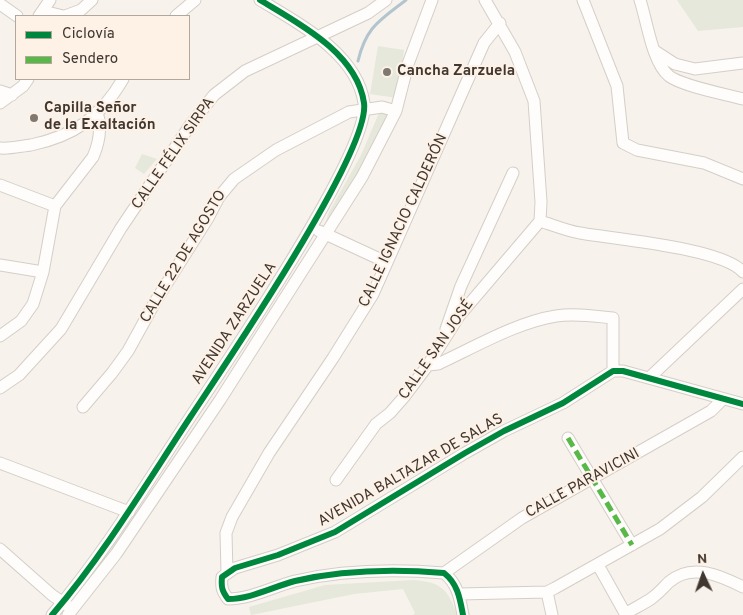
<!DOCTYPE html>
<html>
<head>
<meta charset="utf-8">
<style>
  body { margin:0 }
  #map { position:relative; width:743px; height:615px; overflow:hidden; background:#f8f2ec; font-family:Overpass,sans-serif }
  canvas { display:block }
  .legend { position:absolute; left:15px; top:15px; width:175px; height:65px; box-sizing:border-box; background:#fef1e6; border:1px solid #b2a79d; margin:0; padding:6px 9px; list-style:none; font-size:15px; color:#403830 }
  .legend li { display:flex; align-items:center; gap:10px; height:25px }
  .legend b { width:25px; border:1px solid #b2a79d }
  .north { position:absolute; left:678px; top:550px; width:50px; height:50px; -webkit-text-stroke:4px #fef1e6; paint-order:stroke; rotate:357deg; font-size:14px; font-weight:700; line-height:20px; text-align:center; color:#403830 }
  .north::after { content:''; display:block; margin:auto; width:18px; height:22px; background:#403830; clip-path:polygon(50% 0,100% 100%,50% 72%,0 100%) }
</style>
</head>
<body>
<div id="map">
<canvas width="743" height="615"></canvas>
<ul class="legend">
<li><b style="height:6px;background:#00873e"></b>Ciclovía</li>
<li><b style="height:6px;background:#58b947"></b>Sendero</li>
</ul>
<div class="north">N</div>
</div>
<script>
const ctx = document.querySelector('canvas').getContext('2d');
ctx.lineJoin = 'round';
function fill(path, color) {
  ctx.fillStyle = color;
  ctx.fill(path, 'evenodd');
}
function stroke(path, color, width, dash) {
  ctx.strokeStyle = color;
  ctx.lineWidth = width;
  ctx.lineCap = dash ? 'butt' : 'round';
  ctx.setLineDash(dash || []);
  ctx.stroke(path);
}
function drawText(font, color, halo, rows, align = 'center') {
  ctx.font = font + ' Overpass,sans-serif';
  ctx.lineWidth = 4;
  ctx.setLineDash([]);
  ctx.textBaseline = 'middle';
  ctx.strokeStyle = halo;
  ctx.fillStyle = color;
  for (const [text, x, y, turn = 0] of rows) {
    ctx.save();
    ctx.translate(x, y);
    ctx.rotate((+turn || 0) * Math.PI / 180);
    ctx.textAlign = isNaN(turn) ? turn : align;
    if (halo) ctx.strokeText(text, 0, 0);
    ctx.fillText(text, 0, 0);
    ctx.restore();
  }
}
fill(new Path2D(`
  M677 0H743V27L698 31Z
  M378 46 404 50 397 98 370 94Z
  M386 112 390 115 330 223 326 221 329 212 361 155 379 113Z
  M142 154 157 159 144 174 135 168Z
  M413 580C440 582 448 588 457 615H413L415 613 403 589 354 594 251 615 249 607 325 585Z`), '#e5e8db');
stroke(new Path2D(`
  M358 61C366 27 379 21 406 0`), '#b2c5cf', 3);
const street = new Path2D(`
  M583 0 617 86 623 143 637 150 704 163 743 179
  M640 0C647 21 652 62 669 76 682 86 725 94 743 99
  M0 4 17 16
  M43 11 63 16
  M39 16 50 0
  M65 16 81 10 92 0
  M176 16 195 0
  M655 51 675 64 695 69 743 63
  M0 91 12 95
  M0 103 23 86 28 79
  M0 148C10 149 21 146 31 145 74 136 101 117 123 79
  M0 185 55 206
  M540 221C553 225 567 231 580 233 614 239 723 248 743 272
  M319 231 386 262
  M0 265 43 272
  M446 329 461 286 513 173
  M0 336 21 321 33 304 43 272 55 206 93 157C99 143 102 127 97 112
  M428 365 438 364C473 348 517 322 556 316 574 313 594 316 613 318V371
  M649 378 743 289
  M0 388 19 375 61 329 121 228 191 124 214 95 245 71 368 13 386 0
  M83 407 112 373 128 351 155 302 208 218 219 197 234 179 276 150 349 112 382 107 396 111
  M568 438 632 545
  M0 463 129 512
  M336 480 376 424 390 413 404 397 428 365 459 316 540 221 541 202 534 101 515 52 485 0
  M0 549 52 595 68 606
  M598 565 626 615
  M227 573 226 533 232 517 269 453 333 358 373 294 484 43 500 23
  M444 573 522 518 711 411 723 399
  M547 592 552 615
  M459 594 547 592 555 588 660 529 702 497 743 457
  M625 614C634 608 644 604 652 598 659 593 664 587 669 582 692 562 721 576 743 587
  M52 615C105 553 146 484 191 416 224 366 371 151 364 103 357 53 298 23 260 0
  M68 615 116 554 220 400 362 177 396 111 408 64 432 0
  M463 615C460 599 458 584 444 573 395 569 343 570 295 581 272 587 251 599 228 599 222 591 221 587 222 577L235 568 278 555 335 532 465 453 504 431 563 403 613 371H623L743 404`);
stroke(street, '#d4cec7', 13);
stroke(street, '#fefdfc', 11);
stroke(new Path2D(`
  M568 438 632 545`), '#58b947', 5, [10, 5]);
stroke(new Path2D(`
  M52 615C105 553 146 484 191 416 224 366 371 151 364 103 357 53 298 23 260 0
  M463 615C460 599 458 584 444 573 395 569 343 570 295 581 272 587 251 599 228 599 222 591 221 587 222 577L235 568 278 555 335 532 465 453 504 431 563 403 613 371H623L743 404`), '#00873e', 6);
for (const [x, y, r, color] of [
  [387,72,5,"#807972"],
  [34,118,5,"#807972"]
]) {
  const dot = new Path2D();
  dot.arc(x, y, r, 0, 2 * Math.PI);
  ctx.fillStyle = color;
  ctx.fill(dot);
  stroke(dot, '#fef1e6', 2);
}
drawText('bold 15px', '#403830', '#fef1e6', [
  ["Cancha Zarzuela",397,72],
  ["Capilla Señor",44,109],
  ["de la Exaltación",44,126]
], 'left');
drawText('15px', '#403830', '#fef1e6', [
  ["CALLE FÉLIX SIRPA",174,154,-55],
  ["CALLE IGNACIO CALDERÓN",404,221,-65],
  ["CALLE 22 DE AGOSTO",184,257,-59],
  ["AVENIDA ZARZUELA",235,324,-57],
  ["CALLE SAN JOSÉ",437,350,-55],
  ["AVENIDA BALTAZAR DE SALAS",411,471,-30],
  ["CALLE PARAVICINI",583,484,-29]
]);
</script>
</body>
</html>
